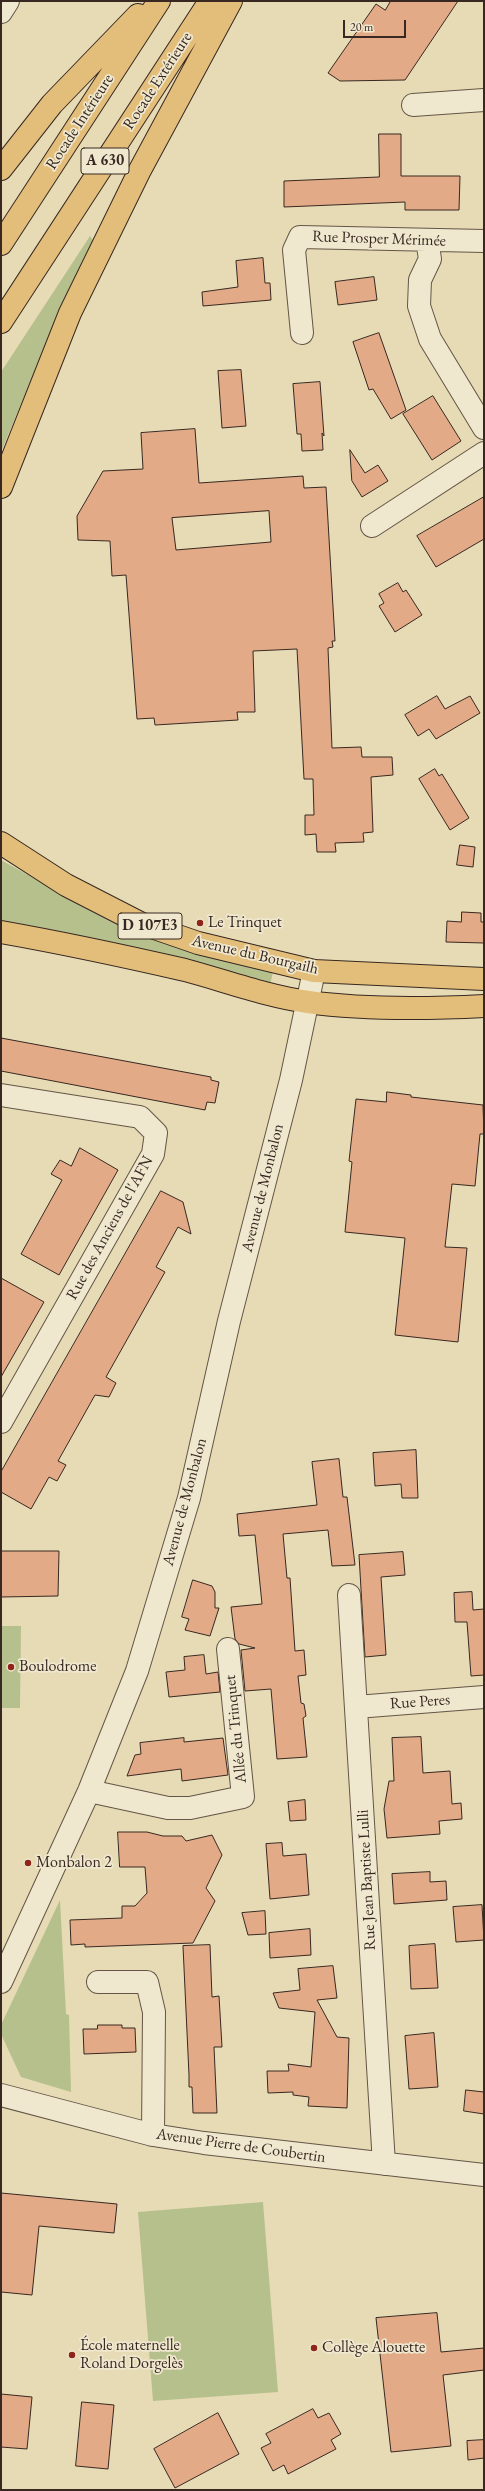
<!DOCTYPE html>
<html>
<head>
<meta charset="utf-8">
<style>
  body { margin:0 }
  #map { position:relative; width:485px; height:2491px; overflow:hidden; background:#e6dbb5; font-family:"EB Garamond",serif }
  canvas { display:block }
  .frame { position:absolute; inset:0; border:2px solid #382821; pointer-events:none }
  .scale { position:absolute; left:343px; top:20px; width:63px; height:18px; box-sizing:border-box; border:2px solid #382821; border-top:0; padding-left:5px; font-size:12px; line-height:14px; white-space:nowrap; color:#382821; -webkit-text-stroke:3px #efe8cf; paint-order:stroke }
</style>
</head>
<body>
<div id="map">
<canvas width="485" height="2491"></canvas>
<div class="frame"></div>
<div class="scale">20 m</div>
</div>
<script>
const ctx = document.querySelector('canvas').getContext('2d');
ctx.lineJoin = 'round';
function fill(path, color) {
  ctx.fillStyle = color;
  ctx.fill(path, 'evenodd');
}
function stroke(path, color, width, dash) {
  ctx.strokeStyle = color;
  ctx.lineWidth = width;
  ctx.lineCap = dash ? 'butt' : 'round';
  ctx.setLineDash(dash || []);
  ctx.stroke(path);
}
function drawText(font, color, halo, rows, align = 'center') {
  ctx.font = font + ' "EB Garamond",serif';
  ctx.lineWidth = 3.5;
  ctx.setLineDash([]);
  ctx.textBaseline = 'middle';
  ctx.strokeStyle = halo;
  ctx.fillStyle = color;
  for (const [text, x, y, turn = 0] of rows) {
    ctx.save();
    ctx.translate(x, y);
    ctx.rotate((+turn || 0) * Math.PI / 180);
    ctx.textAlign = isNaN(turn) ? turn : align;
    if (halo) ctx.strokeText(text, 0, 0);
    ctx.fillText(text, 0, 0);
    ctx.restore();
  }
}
fill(new Path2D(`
  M90 236 95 243 61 308 1 452V372Z
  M1 860 86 907 273 972 270 985 1 923Z
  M1 1626H21L20 1708H1Z
  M60 1900 66 2014 69 2015 71 2092 21 2077 1 2034V2025Z
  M263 2202 278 2392 153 2401 138 2212Z`), '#b6c08d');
const building = new Path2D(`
  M391 1H458L405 80 340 81 328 73 376 4 385 10Z
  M379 134H401V176H460L459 210H405V202L284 207V181L379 177Z
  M263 258 265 283H270L271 300 203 306 202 292 238 287 236 261Z
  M374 277 377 300 338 305 335 282Z
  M379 333 406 410 391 419 373 389 369 390 353 342Z
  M241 370 246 426 222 428 218 371Z
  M320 382 324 436 322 433 323 450 302 451 301 434H297L293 384Z
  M433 396 461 441 432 460 403 414Z
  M195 429 199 483 303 476 304 488 326 487 335 641H332L333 647 328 648 332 748 361 747 362 757H392L393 775 371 777 373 832 363 833 364 842 335 843 336 852H317L316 834 305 835V815H314L313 779H304L297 649 253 651 255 712H237L238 720 155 725 154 718 137 719 126 575 112 576 110 541 78 540 77 516 103 471 143 469 141 433ZM269 511 271 542 176 550 172 518Z
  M350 450 365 473 378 465 388 481 362 497 352 481Z
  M484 497V539L436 567 417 536Z
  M398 583 403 592 406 590 422 615 395 632 379 606 384 603 379 594Z
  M437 696 445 709 470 696 480 713 436 739 429 729 418 736 405 715Z
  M435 769 439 776 442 774 469 818 450 830 419 779Z
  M460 845 475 847 473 867 457 865Z
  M462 912 481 913V922H484V943L446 942 447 921 461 922Z
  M1 1038 211 1077V1080L219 1082 215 1103 207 1102 205 1110 1 1071Z
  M387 1092 411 1095V1097L483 1105 484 1134H480L475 1186 452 1184 445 1247 467 1248 458 1342 395 1335 405 1238 345 1232 352 1162 349 1161 356 1099 386 1102Z
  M80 1148 118 1170 59 1275 21 1254 62 1180 51 1174 60 1160 71 1166Z
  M161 1191 183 1202 191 1234 178 1227 156 1267 165 1272 106 1377 116 1383 109 1397 95 1395 58 1461 66 1465 57 1481 49 1477 31 1509 1 1492V1472Z
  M1 1278 44 1302 1 1377Z
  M416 1450 418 1498H402L401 1484 375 1486 373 1453Z
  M339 1459 343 1497H347L355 1565 332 1566 328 1530 283 1534 287 1578H290L295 1651 304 1650 306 1675 298 1676 301 1703 304 1704 306 1716 303 1718 307 1757 277 1759 271 1689 245 1691 241 1650 255 1648 239 1644 235 1639 231 1607 262 1604 255 1535 239 1536 237 1514 317 1505 312 1462Z
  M1 1551H59L58 1596 1 1597Z
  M403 1552 405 1575 381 1577 386 1655 365 1657 359 1555Z
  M193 1580 212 1586 215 1592V1608H219L210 1636 185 1630 189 1619 182 1617Z
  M472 1592 473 1610 484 1609V1675L471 1676 467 1622H455L454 1593Z
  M204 1655 206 1674 218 1672 220 1692 169 1697 166 1672 185 1670 184 1657Z
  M421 1737 423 1773 450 1771 452 1804 461 1803 462 1819 439 1821 440 1834 387 1838 384 1809 389 1781H394L392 1738Z
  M184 1738V1742L223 1738 228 1775 182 1781 181 1769 127 1776 135 1755 141 1754 140 1743Z
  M305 1800 306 1820 290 1821 288 1802Z
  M118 1832H147L163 1836H182L186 1841 212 1835 222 1855 206 1888 215 1901 193 1943 85 1947V1944L71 1945 70 1920 122 1918V1906H135L147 1893 145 1867H120Z
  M282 1843 283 1856 306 1854 309 1895 270 1899 266 1844Z
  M430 1872V1882L446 1881 447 1900 394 1904 392 1874Z
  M482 1905 484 1940 456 1942 453 1907Z
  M265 1911 266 1934 248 1935 242 1913Z
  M310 1929 311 1955 270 1958 269 1933Z
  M435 1944 438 1988 411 1989 409 1946Z
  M210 1945 212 1997 219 1996 222 2047H214L217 2113H193L192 2087H189V2075L183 1946Z
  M333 1966 337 1998 317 2000 337 2037 349 2038 347 2108 308 2106 309 2097 293 2095V2092L268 2093 267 2071H289L288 2064 311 2067 315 2012 279 2008 273 1993 300 1990 298 1969Z
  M98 2025H122V2028H135L136 2052 84 2054 83 2029H97Z
  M434 2033 438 2087 409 2089 405 2036Z
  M466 2090 484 2092V2114L464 2111Z
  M1 2193 117 2204 114 2233 39 2226 32 2295 1 2292Z
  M437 2313 441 2352 484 2348V2370L443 2375 451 2446 391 2452 376 2318Z
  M1 2394 32 2397 27 2449 1 2447Z
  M82 2402 114 2405 108 2469 76 2466Z
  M313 2409 318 2418 329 2413 341 2434 331 2440 336 2449 288 2474 284 2465 273 2471 261 2448 271 2443 266 2434Z
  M218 2413 239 2454 175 2488 154 2449Z
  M484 2440V2458L468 2460 467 2441Z`);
fill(building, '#e2aa86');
stroke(building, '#382821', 1);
const minor = new Path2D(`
  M1 12 8 1
  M413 105 484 100
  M427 240 430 259 420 280 419 306 430 339 484 428
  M302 333 294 250 300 237 484 241
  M372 526 484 453
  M1 1095 140 1117 156 1133 153 1154 1 1422
  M349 1595 384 2164
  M356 1707 484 1697
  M89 1791 168 1808H190L243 1797 228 1649
  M1 1982 89 1791 137 1671 189 1498 229 1321 291 1080 314 971
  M98 1982H147L154 2012 153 2135
  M1 2095 153 2135 204 2143 484 2175`);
const major = new Path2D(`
  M1 843 66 885 140 923 198 943 314 971 484 979
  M1 932C63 943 124 956 185 970 226 981 266 996 308 1002 366 1010 426 1009 484 1006`);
const highway = new Path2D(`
  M1 169 52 104 138 15
  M1 244 159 1
  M1 322 210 1
  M1 487 70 313 140 170 231 1`);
stroke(minor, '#645546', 24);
stroke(major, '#382821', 24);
stroke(highway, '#382821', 24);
stroke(minor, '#efe8cf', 22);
stroke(major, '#e3be7a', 22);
stroke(highway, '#e3be7a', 22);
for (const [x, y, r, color] of [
  [200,923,4,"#8f2418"],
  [11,1667,4,"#8f2418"],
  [28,1863,4,"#8f2418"],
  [314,2348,4,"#8f2418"],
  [72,2355,4,"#8f2418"]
]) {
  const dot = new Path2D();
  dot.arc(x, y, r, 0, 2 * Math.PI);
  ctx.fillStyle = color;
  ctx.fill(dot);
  stroke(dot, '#efe8cf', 1.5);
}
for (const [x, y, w] of [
  [105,161,48],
  [150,926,64]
]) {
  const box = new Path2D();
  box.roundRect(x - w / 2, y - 13, w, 26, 3);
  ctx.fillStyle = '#efe8cf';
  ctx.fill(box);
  stroke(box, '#382821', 1);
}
drawText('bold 15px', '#382821', null, [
  ["A 630",105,161],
  ["D 107E3",150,926]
]);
drawText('16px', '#382821', '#efe8cf', [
  ["Rocade Extérieure",158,81,-57],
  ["Rocade Intérieure",80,122,-57],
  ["Rue Prosper Mérimée",379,239,2],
  ["Avenue du Bourgailh",255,955,13],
  ["Avenue de Monbalon",263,1188,-76],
  ["Rue des Anciens de l'AFN",110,1228,-61],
  ["Avenue de Monbalon",185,1502,-75],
  ["Rue Peres",420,1702,-4],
  ["Allée du Trinquet",236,1729,-96],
  ["Rue Jean Baptiste Lulli",367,1880,-93],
  ["Avenue Pierre de Coubertin",241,2146,8]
]);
drawText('16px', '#382821', '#efe8cf', [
  ["Le Trinquet",208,923],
  ["Boulodrome",19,1667],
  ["Monbalon 2",36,1863],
  ["École maternelle",80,2346],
  ["Roland Dorgelès",80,2364],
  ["Collège Alouette",322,2348]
], 'left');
</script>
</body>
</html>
